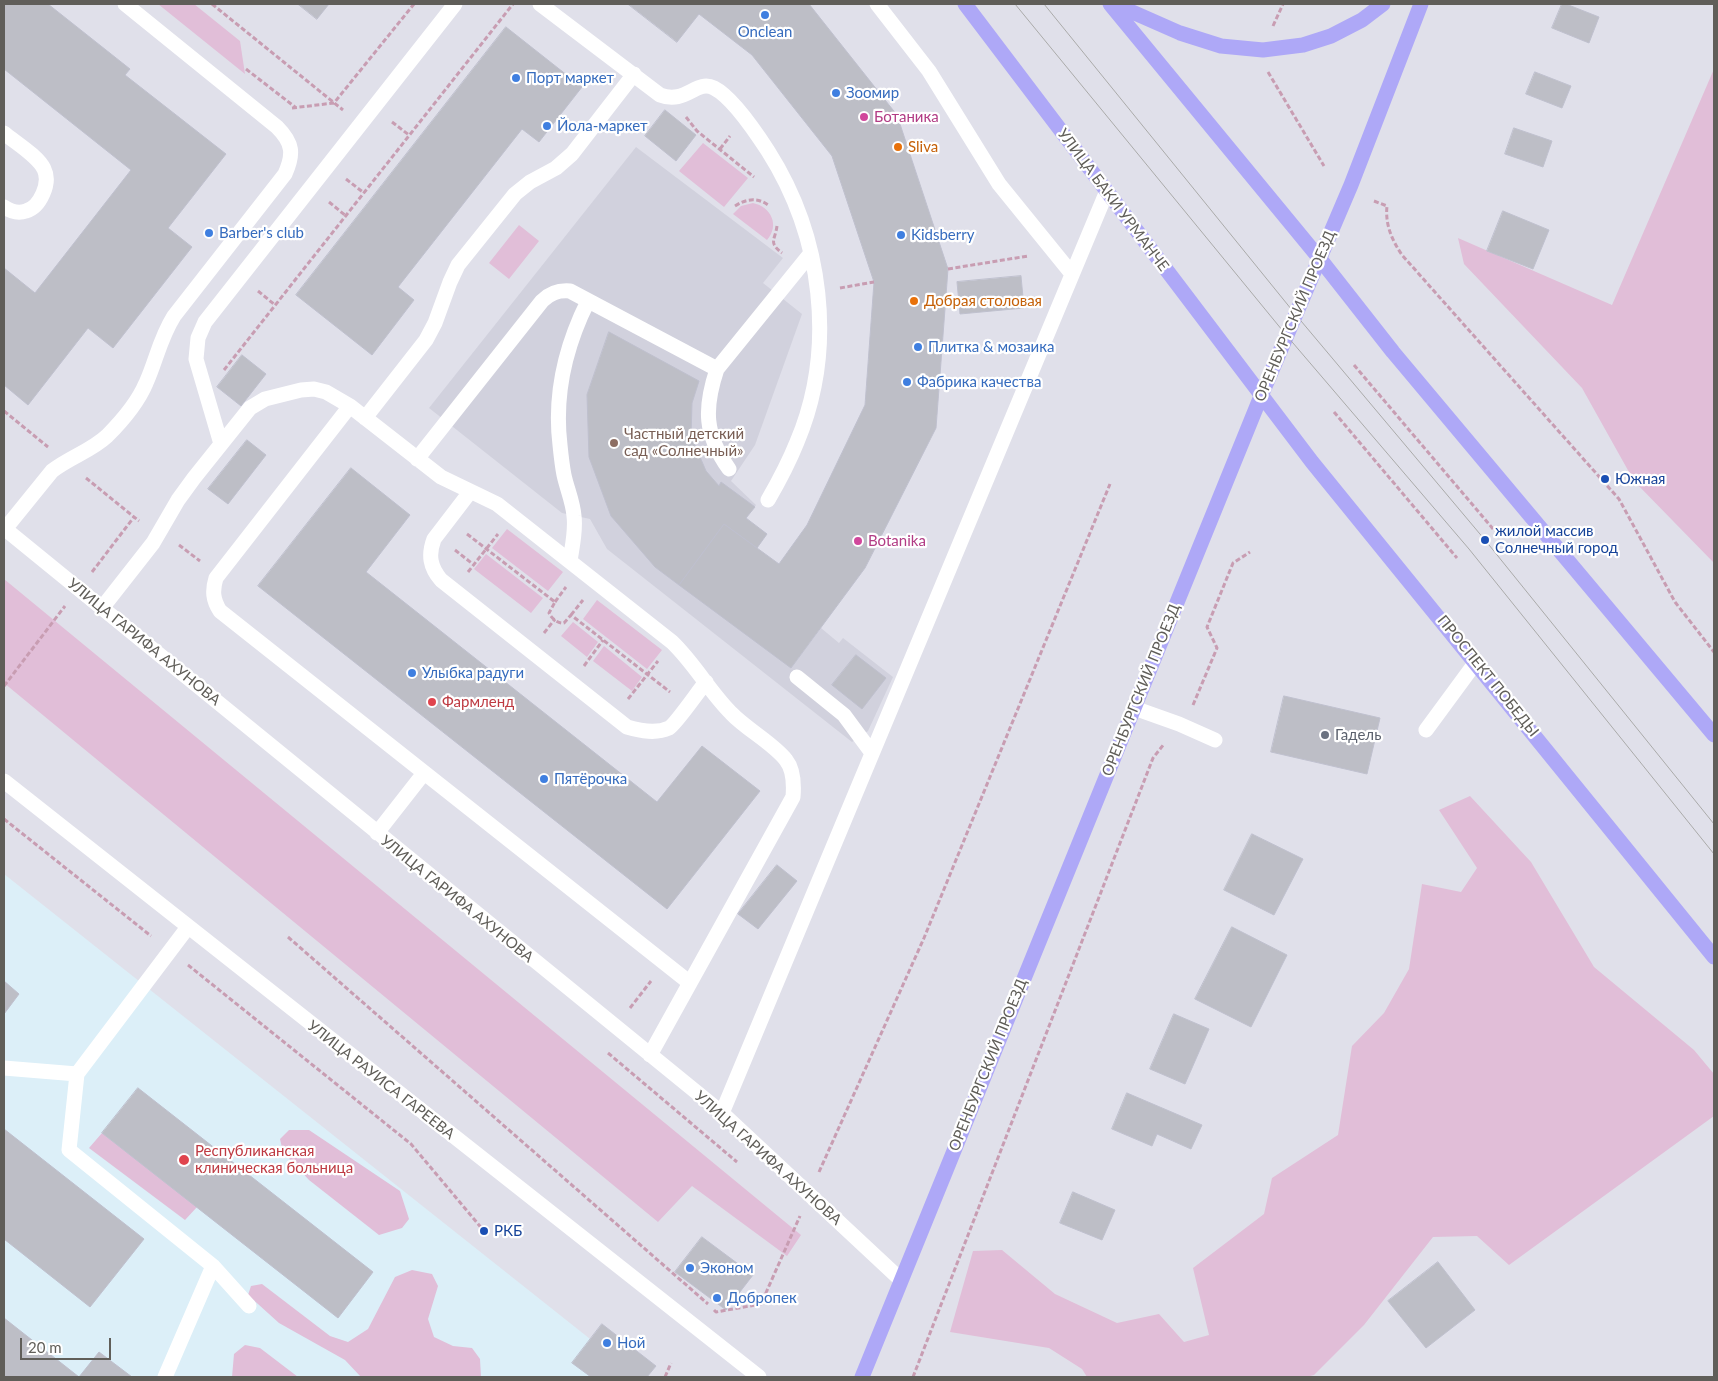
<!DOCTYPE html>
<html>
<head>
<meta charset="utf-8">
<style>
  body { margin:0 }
  #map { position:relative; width:1718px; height:1381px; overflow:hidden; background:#e0e0ea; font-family:Lato,sans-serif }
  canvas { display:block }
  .frame { position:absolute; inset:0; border:5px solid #605e59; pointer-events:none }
  .scale { position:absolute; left:20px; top:1338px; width:91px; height:22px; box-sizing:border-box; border:2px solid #605e59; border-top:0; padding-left:6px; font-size:15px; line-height:18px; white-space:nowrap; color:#605e59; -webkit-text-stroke:4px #fff; paint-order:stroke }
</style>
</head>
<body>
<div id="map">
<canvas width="1718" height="1381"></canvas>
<div class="frame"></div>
<div class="scale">20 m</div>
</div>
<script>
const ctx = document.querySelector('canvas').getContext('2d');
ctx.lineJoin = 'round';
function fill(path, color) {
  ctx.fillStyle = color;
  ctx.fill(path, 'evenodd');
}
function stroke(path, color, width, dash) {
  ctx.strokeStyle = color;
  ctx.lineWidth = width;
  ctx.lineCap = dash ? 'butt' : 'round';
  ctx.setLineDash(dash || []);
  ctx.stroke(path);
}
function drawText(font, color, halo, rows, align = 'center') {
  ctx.font = font + ' Lato,sans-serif';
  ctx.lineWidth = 4.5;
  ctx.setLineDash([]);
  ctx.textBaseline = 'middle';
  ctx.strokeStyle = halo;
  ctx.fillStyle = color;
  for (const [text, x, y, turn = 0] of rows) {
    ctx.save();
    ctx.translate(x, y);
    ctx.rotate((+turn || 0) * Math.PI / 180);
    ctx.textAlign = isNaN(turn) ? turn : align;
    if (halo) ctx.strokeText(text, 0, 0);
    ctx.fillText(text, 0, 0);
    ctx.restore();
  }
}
fill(new Path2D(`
  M636 147 783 258 763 283 802 314 755 445 731 481 756 505 746 519 767 534 757 548 791 668 821 628 839 643 843 638 893 677 868 731 852 742 607 549 590 519 562 513 429 408Z`), '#d1d1dd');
fill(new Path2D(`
  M4 874 91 943 638 1377H4Z`), '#dceff8');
fill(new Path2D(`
  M158 4H194L240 41 245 74Z
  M1714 69V563L1634 481 1582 388 1464 264 1458 238 1612 305Z
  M703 143 748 178 724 207 679 171Z
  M753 203C771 207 780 225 767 240L733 214 741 206Z
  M519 225 539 241 509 279 489 263Z
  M507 529 563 572 548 591 492 548Z
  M486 554 543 598 531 613 474 569Z
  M4 579 801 1235 787 1256 692 1186 658 1222 4 683Z
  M597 600 662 650 647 669 583 619Z
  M573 622 598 642 587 657 561 636Z
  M604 646 642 677 632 691 593 661Z
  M1470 796 1531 862 1594 967 1694 1050 1714 1074V1116L1509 1265 1477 1236 1433 1237 1364 1325 1314 1375 1306 1377H1087L1082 1369 1049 1348 950 1332 973 1251 1002 1250 1055 1294 1117 1323 1159 1314 1184 1342 1209 1335 1193 1268 1264 1214 1272 1178 1338 1135 1352 1046 1384 1013 1409 969 1422 884 1461 892 1477 868 1439 810Z
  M289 1130H309L400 1191 409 1219 402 1228 379 1235 309 1180 283 1152 280 1139Z
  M102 1133 197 1207 185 1220 89 1148Z
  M412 1270 432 1274 438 1286 428 1319 434 1337 453 1346 472 1348 480 1359 481 1377H361L345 1360 279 1323 248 1295 251 1286 262 1284 330 1336 348 1342 368 1329 395 1277Z
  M245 1345 260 1348 298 1377H232L234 1354Z`), '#e1bed8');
const building = new Path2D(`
  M4 4H48L130 69 125 75 226 154 168 228 192 247 113 348 88 328 28 405 4 385V268L35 293 131 170 4 69Z
  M298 4H329L317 19Z
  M628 4H809L897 115 948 269 936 428 865 568 791 668 679 585 724 524 779 564 807 525 865 405 874 282 832 156 752 55 699 14 677 42Z
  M1562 4H1566L1599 17 1589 43 1552 28Z
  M506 27 582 87 539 142 522 129 398 287 414 300 372 355 296 295Z
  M1535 72 1571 86 1562 108 1526 94Z
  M665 110 696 135 676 161 645 136Z
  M1514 128 1552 141 1543 167 1505 154Z
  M1503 211 1549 230 1533 269 1487 251Z
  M1021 276 1024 308 960 314 957 282Z
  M609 332 699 381 692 403 691 436 706 471 719 486 721 482 755 507 746 518 767 534 757 548 724 524 679 585 655 567 611 516 589 457 587 395Z
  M242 355 266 374 241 406 217 387Z
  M247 440 266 455 228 504 208 489Z
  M351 468 410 515 366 572 657 802 702 746 760 791 667 909 258 586Z
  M856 655 886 678 862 709 832 685Z
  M1284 696 1380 718 1367 774 1271 752Z
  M1252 834 1303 859 1274 915 1224 890Z
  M777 865 797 881 758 929 738 914Z
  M1232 927 1287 955 1251 1027 1195 999Z
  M4 981 19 994 4 1014Z
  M1174 1014 1209 1029 1185 1084 1150 1069Z
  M138 1088 373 1272 338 1318 102 1133Z
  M1127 1093 1202 1125 1191 1149 1157 1134 1152 1146 1112 1129Z
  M4 1129 144 1239 90 1307 4 1239Z
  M1073 1192 1115 1210 1102 1240 1060 1223Z
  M702 1237 753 1275 726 1310 675 1272Z
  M1438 1262 1475 1310 1426 1348 1388 1301Z
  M4 1318 79 1377 99 1352 132 1377H4Z
  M602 1324 656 1366 647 1377H591L572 1363Z`);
fill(building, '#bdbec6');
stroke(building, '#bfc0ce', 1);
stroke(new Path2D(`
  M212 4 343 110
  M1273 26 1283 4
  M246 69 295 107
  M1268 72 1324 166
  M292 108 334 103 414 4
  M686 117 697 131 754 177
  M392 122 409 135
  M720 149 730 136
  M346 179 364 193
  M1374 201 1387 206C1385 225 1392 240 1402 255L1619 499 1675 602 1714 652
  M329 202 346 216
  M735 206C746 199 757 197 768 205
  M777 226C775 241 768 242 782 253
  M948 269 1028 256
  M840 288 874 282
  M258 291 275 305
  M1354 365 1494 530
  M224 370 513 4
  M4 411 48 447
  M1334 412 1457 558
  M86 478 139 521
  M467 534 555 602 549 613C551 618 558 624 564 623L571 615 670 692
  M179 545 200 561
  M455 550 474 565
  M92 572 134 517
  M468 572 498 534
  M555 602 566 587
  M571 615 583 600
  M544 633 555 619
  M584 666 603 640
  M4 686 65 606
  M628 699 658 661
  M1193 705 1217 648 1207 627 1233 563 1250 552
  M4 819 151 936
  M288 937 708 1304
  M188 965 411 1144 484 1231
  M630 1008 651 981
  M608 1053 737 1162
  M819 1172 924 938 1110 484
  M714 1310 716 1312 761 1304 800 1216
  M665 1377 671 1363
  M913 1377 1153 758 1164 744`), '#c89db2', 3, [5, 2.5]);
stroke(new Path2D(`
  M540 4 660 95C686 105 696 79 714 88 732 97 757 134 768 151 822 236 837 347 797 442 789 462 779 481 768 500
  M877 4 929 71 999 184 1072 274
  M4 133C16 143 38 156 44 169 51 183 40 207 26 211 18 214 10 211 4 207
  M350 406 216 578C212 591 213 600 220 611L690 983
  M365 418 426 340 435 323 450 282 458 265 515 194 530 182 556 168 572 154 634 74
  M221 444 196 359 198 338 205 322 455 4
  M417 459 542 301C550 293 558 290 570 291L717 369
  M729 469C704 434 704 408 717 369L811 253
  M470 492 434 539C428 555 430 567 441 580L627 727C641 731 656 734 669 728 676 724 699 690 706 682
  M4 528 722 1113 901 1280
  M5 529 52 471C70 457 91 451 107 436 122 421 138 402 146 383 156 361 160 338 174 316L285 174C294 154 293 143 277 127L125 4
  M570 561C572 547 576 531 574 516 573 502 567 489 564 475 562 465 561 455 560 445 554 395 566 345 588 301
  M102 608 153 543 178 500 194 478 250 408 265 399 301 390 314 389 326 392 350 406 441 477 497 504 672 642C695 664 709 691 731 713 746 729 774 744 786 760 794 770 794 785 793 797L650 1055
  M797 677 844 715 872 753
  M1134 708 1179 724 1215 740
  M1426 730 1476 662
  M4 781 759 1377
  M377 833 424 773
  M188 927 77 1074 69 1150 213 1266 249 1306
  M4 1068 77 1074
  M722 1113 1107 191
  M165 1377 213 1266`), '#fff', 15);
stroke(new Path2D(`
  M965 4 1312 462 1714 957
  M1110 4 1320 259 1393 352 1714 735
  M1114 4 1180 33 1221 46 1263 50 1303 45 1331 36 1362 20 1383 4
  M862 1377 1261 396 1351 185 1421 4`), '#aea8f7', 15);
stroke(new Path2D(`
  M1015 4 1287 336 1469 549 1714 854
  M1044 4 1296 315 1485 540 1714 824`), '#aaaaa9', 1);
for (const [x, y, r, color] of [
  [765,15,5,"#3f7fe0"],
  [516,78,5,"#3f7fe0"],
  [836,93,5,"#3f7fe0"],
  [864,117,5,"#d1479c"],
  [547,126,5,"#3f7fe0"],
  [898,147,5,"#e8710a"],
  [209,233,5,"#3f7fe0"],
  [901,235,5,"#3f7fe0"],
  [914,301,5,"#e8710a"],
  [918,347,5,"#3f7fe0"],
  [907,382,5,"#3f7fe0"],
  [614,443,5,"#8d6e63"],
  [1605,479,5,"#1a4fb4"],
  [1485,540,5,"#1a4fb4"],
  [858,541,5,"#d1479c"],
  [412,673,5,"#3f7fe0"],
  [432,702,5,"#e0444e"],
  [1325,735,5,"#6b7280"],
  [544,779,5,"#3f7fe0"],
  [184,1160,6,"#e0444e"],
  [484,1231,5,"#1a4fb4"],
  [690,1268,5,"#3f7fe0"],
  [717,1298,5,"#3f7fe0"],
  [607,1343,5,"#3f7fe0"]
]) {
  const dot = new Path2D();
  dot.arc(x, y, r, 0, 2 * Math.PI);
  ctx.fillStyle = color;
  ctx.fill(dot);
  stroke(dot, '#fff', 2);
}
drawText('15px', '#366cbe', '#fff', [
  ["Onclean",765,32,"center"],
  ["Порт маркет",526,78],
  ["Зоомир",846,93],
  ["Йола-маркет",557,126],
  ["Barber's club",219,233],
  ["Kidsberry",911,235],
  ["Плитка & мозаика",928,347],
  ["Фабрика качества",917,382],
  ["Улыбка радуги",422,673],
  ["Пятёрочка",554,779],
  ["Эконом",700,1268],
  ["Добропек",727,1298],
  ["Ной",617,1343]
], 'left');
drawText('15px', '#b23c85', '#fff', [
  ["Ботаника",874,117],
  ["Botanika",868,541]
], 'left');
drawText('15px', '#c56008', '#fff', [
  ["Sliva",908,147],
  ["Добрая столовая",924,301]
], 'left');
drawText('15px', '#605e59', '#fff', [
  ["УЛИЦА БАКИ УРМАНЧЕ",1113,200,53],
  ["ОРЕНБУРГСКИЙ ПРОЕЗД",1295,316,-67],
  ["УЛИЦА ГАРИФА АХУНОВА",144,642,39],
  ["ПРОСПЕКТ ПОБЕДЫ",1488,676,51],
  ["ОРЕНБУРГСКИЙ ПРОЕЗД",1141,690,-68],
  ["УЛИЦА ГАРИФА АХУНОВА",457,899,39],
  ["ОРЕНБУРГСКИЙ ПРОЕЗД",988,1065,-68],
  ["УЛИЦА РАУИСА ГАРЕЕВА",381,1080,38],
  ["УЛИЦА ГАРИФА АХУНОВА",768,1158,42]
]);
drawText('15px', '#785e54', '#fff', [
  ["Частный детский",624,434],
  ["сад «Солнечный»",624,451]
], 'left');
drawText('15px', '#164399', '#fff', [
  ["Южная",1615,479],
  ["жилой массив",1495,531],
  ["Солнечный город",1495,548],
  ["РКБ",494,1231]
], 'left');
drawText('15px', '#be3a42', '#fff', [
  ["Фармленд",442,702],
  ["Республиканская",195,1151],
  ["клиническая больница",195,1168]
], 'left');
drawText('15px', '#5b616d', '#fff', [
  ["Гадель",1335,735]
], 'left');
</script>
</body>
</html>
